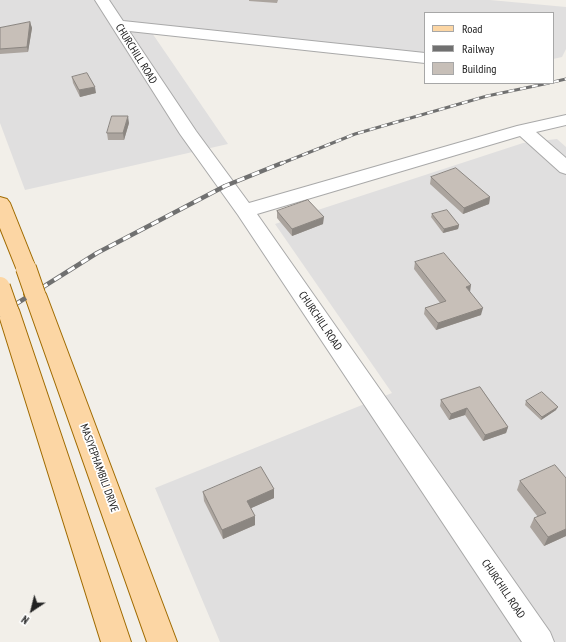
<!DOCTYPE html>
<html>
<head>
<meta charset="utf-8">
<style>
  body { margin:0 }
  #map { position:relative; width:566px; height:642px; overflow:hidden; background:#f2efe9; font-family:"PT Sans Narrow",sans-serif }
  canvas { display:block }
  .legend { position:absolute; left:424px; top:12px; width:130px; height:72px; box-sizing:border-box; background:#fff; border:1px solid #a7a7a7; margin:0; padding:5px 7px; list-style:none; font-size:12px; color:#222 }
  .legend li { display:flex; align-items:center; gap:8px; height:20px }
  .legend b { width:20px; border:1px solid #a7a7a7 }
  .north { position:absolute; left:12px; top:590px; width:40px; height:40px; -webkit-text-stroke:3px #fff; paint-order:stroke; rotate:215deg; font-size:11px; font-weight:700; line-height:16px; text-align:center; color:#222 }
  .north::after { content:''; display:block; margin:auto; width:14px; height:18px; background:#222; clip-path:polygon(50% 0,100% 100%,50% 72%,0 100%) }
</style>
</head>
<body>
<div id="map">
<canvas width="566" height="642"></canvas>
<ul class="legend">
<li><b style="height:5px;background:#fcd6a4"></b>Road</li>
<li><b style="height:5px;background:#707070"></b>Railway</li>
<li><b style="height:11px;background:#c7bfb8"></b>Building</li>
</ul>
<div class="north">N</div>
</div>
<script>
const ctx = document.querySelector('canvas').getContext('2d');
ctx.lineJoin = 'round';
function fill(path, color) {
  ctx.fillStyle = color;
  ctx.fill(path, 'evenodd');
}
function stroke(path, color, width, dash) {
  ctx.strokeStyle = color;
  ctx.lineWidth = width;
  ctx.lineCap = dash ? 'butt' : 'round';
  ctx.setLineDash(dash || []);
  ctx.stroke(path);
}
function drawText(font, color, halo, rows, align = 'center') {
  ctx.font = font + ' "PT Sans Narrow",sans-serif';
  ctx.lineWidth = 3.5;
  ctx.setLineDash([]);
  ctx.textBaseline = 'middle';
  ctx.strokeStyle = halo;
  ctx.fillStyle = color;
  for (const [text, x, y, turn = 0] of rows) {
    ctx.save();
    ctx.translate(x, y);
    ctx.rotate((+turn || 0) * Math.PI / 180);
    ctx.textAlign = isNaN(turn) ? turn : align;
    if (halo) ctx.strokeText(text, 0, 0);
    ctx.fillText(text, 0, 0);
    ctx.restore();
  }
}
fill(new Path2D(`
  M0 0H490L566 7V49L562 57 553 59V13H425V63L150 30 228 144 25 190 0 123Z
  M557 139 566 147V642H220L155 488 392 393 275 224 523 143Z`), '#e0dfdf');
const minor = new Path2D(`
  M95 0H109L123 21 425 53V63L129 31 196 131 249 203 517 126 566 115V125L536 132 566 158V174L560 172 520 136 257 214 550 632 554 642H522L238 215 180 134Z`);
const major = new Path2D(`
  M0 197 7 199 10 203 36 268 33 273 26 275 19 273 16 268 0 228Z
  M35 286 43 289 46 294 177 642H147L24 294 27 289Z
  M8 302 16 304 19 310 131 642H101L0 319V305Z`);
stroke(minor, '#a9a9a9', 2);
stroke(major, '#a06b00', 2);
fill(minor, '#fff');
fill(major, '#fcd6a4');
const railFar1 = new Path2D(`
  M553 82 566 79
  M280 164 355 134 487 96 549 83`);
const rail = new Path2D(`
  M0 314 97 253 225 186 282 163`);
stroke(railFar1, '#707070', 3);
stroke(rail, '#707070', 4.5);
stroke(railFar1, '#fff', 2, [6]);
stroke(rail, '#fff', 3, [8]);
const majorBridge = new Path2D(`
  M26 268 35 294
  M0 287 8 310`);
stroke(majorBridge, '#a06b00', 22, []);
stroke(majorBridge, '#fcd6a4', 20);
fill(new Path2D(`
  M249 0H278L277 3 249 1Z
  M30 22 32 28 28 52 0 54V28Z
  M72 77 96 93 80 97 73 83Z
  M129 123 124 140H108L107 133Z
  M431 177 490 197 489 204 463 214 430 184Z
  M277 211 323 224 292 236 277 218Z
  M432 214 459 225 458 229 443 233 431 217Z
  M415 262 470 292 481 315 436 330 424 314 425 308 440 303 414 269Z
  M480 387 508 427 506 433 483 441 465 415 449 420 440 406 441 400Z
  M526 401 556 410 541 420 525 405Z
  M566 478V536L544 546 530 527 534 518 538 517 517 490 520 481Z
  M274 489V498L251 508 255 525 223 539 204 501 203 492Z`), '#aba49e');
fill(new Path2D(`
  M30 22 32 28 28 52 27 47Z
  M95 87 96 93 80 97 79 90Z
  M128 116 129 123 124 140 123 133Z
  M490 197 489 204 463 214 464 208Z
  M324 217 323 224 292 236V229Z
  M459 225 458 229 443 233 444 229Z
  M471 285 470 292 466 287Z
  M483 308 481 315 436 330 438 323Z
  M558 407 556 410 541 420 542 417Z
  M467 408 465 415 449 420 451 414Z
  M508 427 506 433 483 441 485 435Z
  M274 489V498L247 510V501Z
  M255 516V525L223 539 222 530Z
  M566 529V536L544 546 548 537Z`), '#8b8681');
const building = new Path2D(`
  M30 22 27 47 0 49V28Z
  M87 73 95 87 79 90 72 77Z
  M112 116H128L123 133H107Z
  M456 168 490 197 464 208 431 177Z
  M308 200 324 217 292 229 277 211Z
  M447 210 459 225 444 229 432 214Z
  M444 253 471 285 466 287 483 308 438 323 425 308 446 301 415 262Z
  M480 387 508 427 485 435 467 408 451 414 441 400Z
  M542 392 558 407 542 417 526 401Z
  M555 465 566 478V529L548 537 534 518 546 513 520 481Z
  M261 467 274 489 247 501 255 516 222 530 203 492Z`);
fill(building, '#c7bfb8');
stroke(building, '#8b8681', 1);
drawText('11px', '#222', '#fff', [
  ["CHURCHILL ROAD",136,54,58],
  ["CHURCHILL ROAD",320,321,56],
  ["MASIYEPHAMBILI DRIVE",99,468,70],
  ["CHURCHILL ROAD",503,589,56]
]);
</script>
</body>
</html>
